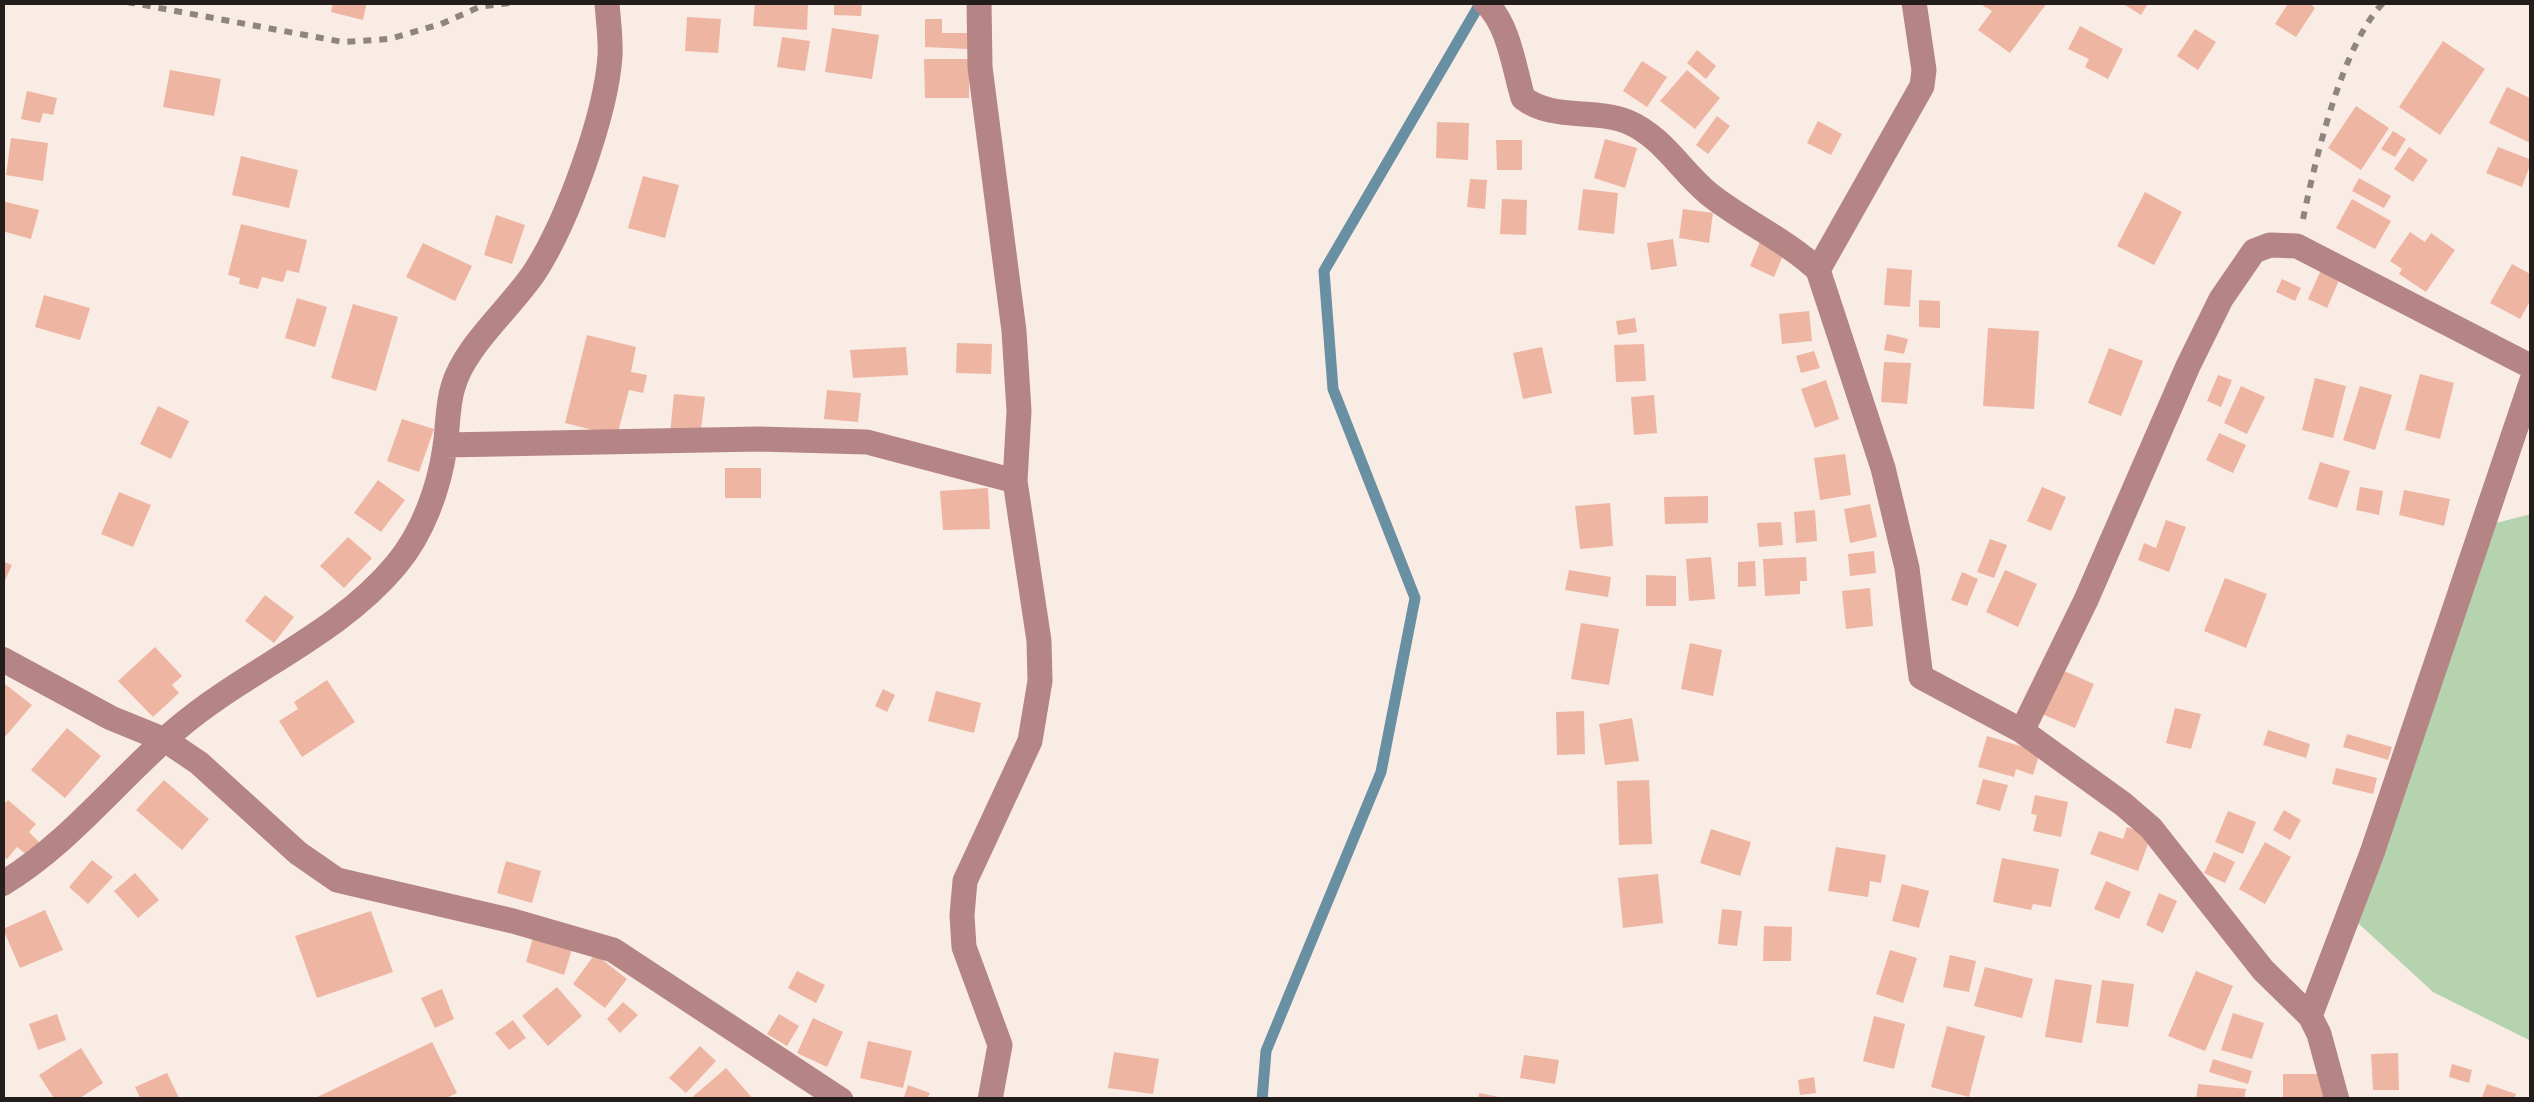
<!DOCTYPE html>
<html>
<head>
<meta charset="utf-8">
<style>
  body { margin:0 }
  #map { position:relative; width:2534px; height:1102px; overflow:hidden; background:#f9ece5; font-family:"Golos Text",sans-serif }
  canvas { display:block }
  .frame { position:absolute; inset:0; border:5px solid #231e1c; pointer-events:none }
</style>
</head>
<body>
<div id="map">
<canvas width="2534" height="1102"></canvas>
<div class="frame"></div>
</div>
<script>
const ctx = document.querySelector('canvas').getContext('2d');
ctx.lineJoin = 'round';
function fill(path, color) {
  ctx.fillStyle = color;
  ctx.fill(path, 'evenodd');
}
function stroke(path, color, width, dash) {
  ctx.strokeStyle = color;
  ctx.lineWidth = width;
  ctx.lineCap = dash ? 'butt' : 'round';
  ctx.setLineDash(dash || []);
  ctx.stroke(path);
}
fill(new Path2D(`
  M2531 514V1041L2433 992 2358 923 2496 523Z`), '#b6d3b0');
stroke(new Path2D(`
  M1262 1100 1266 1051 1381 772 1415 598 1333 389 1324 271 1481 2`), '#688fa2', 11);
fill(new Path2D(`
  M333 2H367L363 20 331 12Z
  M755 2H808L807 30 753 26Z
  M834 2H862L861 16 834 15Z
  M2120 2H2149L2141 15Z
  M2289 2H2307L2315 8 2296 37 2275 24Z
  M1979 3H2047L2010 53 1978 30 1992 11Z
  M687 17 721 19 718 53 685 51Z
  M925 19H942V33H967L968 49 925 47Z
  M2080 26 2123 49 2108 79 2085 67 2089 59 2068 49Z
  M832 28 879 35 872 79 825 72Z
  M2195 29 2216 42 2198 70 2177 56Z
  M782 37 810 41 805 71 777 67Z
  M2443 41 2485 69 2440 135 2399 107Z
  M1697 50 1716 66 1706 79 1687 63Z
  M924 59H969V98H925Z
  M1642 61 1667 77 1647 107 1623 91Z
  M170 70 221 79 214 116 163 107Z
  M1687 70 1720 98 1695 129 1660 101Z
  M2507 87 2532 99V144L2489 123Z
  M27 91 57 98 53 115 43 113 40 123 21 119Z
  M2356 106 2389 128 2361 170 2328 148Z
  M1717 116 1730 126 1708 154 1696 145Z
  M1818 121 1842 134 1831 155 1807 143Z
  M1437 122 1469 123 1468 160 1436 158Z
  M2393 131 2406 139 2395 157 2381 149Z
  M11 138 48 143 43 181 6 175Z
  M1605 139 1637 148 1625 188 1594 178Z
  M1496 140H1522V170H1497Z
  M2409 147 2428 160 2413 182 2394 169Z
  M2498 147 2532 160 2522 187 2486 173Z
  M241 156 298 170 289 208 232 195Z
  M643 176 679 185 665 238 628 228Z
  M2359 178 2391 196 2384 208 2352 191Z
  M1470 179 1487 180 1485 209 1467 207Z
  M1583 189 1618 193 1614 234 1578 230Z
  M2145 192 2182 212 2154 265 2117 246Z
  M1502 199 1527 200 1526 235 1500 234Z
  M2352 199 2391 221 2375 249 2336 228Z
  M2 201 39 210 31 239 2 231Z
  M1683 209 1713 213 1709 243 1679 238Z
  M496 215 525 225 512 264 484 255Z
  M241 224 307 240 299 273 287 270 283 282 262 277 258 289 239 284 240 278 228 275Z
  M2410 232 2425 242 2431 233 2455 250 2426 292 2399 274 2402 269 2390 261Z
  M1762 237 1786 248 1774 277 1750 266Z
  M1673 239 1677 266 1651 270 1647 243Z
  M423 243 472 266 455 301 406 277Z
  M2512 264 2532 275V298L2520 319 2490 303Z
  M1887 268 1912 270 1910 307 1884 305Z
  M2321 270 2340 278 2327 308 2308 299Z
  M2282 279 2301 288 2295 301 2276 292Z
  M44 295 90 308 80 340 35 327Z
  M297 298 327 307 315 347 285 338Z
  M1919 300 1940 301V328L1919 327Z
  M353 304 398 317 376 391 331 378Z
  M1809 311 1812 341 1782 344 1779 314Z
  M1635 318 1637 332 1618 335 1616 321Z
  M1988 328 2039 331 2034 409 1983 406Z
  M1887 334 1908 339 1904 354 1884 350Z
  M587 335 636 347 631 372 647 375 643 393 629 390 617 436 565 423Z
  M957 343 992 344 991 374 956 373Z
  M1644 344 1646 381 1616 382 1614 345Z
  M906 347 908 375 853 378 850 350Z
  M1542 347 1552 393 1523 399 1513 353Z
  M2109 348 2143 361 2121 416 2088 403Z
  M1814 351 1820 368 1801 373 1796 356Z
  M1884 362 1911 363 1907 404 1881 402Z
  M2420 374 2454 383 2440 439 2405 430Z
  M2218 375 2232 380 2221 407 2207 401Z
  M2315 378 2346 386 2333 438 2302 430Z
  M1826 380 1839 419 1815 428 1801 389Z
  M2241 386 2265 397 2247 434 2224 423Z
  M2360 386 2392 395 2375 450 2343 440Z
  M827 390 861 393 858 422 824 419Z
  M674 394 705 397 700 437 670 434Z
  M1654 395 1657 433 1634 435 1631 397Z
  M158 406 189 421 171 459 140 444Z
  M402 419 434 429 419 472 387 461Z
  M2219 433 2246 445 2233 473 2206 460Z
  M1845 454 1851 495 1820 500 1814 458Z
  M2320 462 2350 471 2337 508 2308 499Z
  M725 468H761V498H725Z
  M378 480 405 500 381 532 354 513Z
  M2042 487 2066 497 2051 531 2027 521Z
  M2360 487 2383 491 2379 515 2356 510Z
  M988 488 990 529 943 530 940 491Z
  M2404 490 2450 499 2444 526 2399 515Z
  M119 492 151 505 133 547 101 534Z
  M1708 496V523L1665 524 1664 497Z
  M1610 503 1613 546 1580 549 1575 506Z
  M1870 504 1877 537 1850 543 1844 509Z
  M1815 510 1817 541 1796 543 1794 512Z
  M2166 520 2186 527 2169 572 2138 560 2144 543 2156 548Z
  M1781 522 1783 545 1759 547 1757 523Z
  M348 537 372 558 344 588 320 566Z
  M1990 539 2007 545 1994 578 1977 572Z
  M1874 551 1876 573 1850 576 1848 554Z
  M1711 557 1715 599 1689 601 1686 559Z
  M1806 557 1807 581H1800V594L1765 596 1763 559Z
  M2 561 12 565 2 587Z
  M1755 561 1756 586 1738 587V562Z
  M1569 570 1611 577 1608 597 1565 590Z
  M2005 570 2037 584 2018 627 1986 612Z
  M1962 572 1978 579 1967 606 1951 600Z
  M1646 575 1676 576V606H1646Z
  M2225 578 2267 594 2246 648 2204 631Z
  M1870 588 1873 626 1846 629 1842 591Z
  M265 595 294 617 274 643 245 621Z
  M1581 623 1619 629 1609 685 1571 679Z
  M1690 643 1722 650 1713 696 1681 689Z
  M155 647 182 676 172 685 179 693 153 717 118 681Z
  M2062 670 2094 684 2075 728 2042 714Z
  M327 680 355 722 302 757 279 721 298 709 294 702Z
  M5 684 32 705 5 737 2 687Z
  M883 689 895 695 887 712 875 706Z
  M936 691 981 703 974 733 928 721Z
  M2175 708 2201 714 2191 749 2166 743Z
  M1584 711 1585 754 1557 755 1556 712Z
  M1632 718 1639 761 1605 765 1599 724Z
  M67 728 101 756 65 798 31 770Z
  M2268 730 2310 744 2306 758 2263 745Z
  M2347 734 2392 747 2388 760 2343 747Z
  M1987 736 2040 752 2033 775 2016 769 2014 777 1978 767Z
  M2336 768 2377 778 2373 794 2332 784Z
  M1983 779 2008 785 2000 811 1976 804Z
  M164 780 209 819 182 850 136 810Z
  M1649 780 1652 844 1619 845 1617 781Z
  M2035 795 2068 802 2061 837 2033 831 2037 815 2031 814Z
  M8 800 36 824 29 832 39 842 27 855 17 847 7 859 2 856V807Z
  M2284 810 2301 820 2290 840 2273 830Z
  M2228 811 2256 822 2243 854 2215 842Z
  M2127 827 2151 836 2138 871 2090 854 2099 831 2123 839Z
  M1711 829 1751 842 1740 876 1700 863Z
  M2265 842 2291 857 2265 904 2239 889Z
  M1836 847 1886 855 1881 883 1870 881 1868 897 1828 891Z
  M2214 852 2235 862 2225 883 2204 873Z
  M2002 858 2059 869 2051 907 2033 904 2031 910 1993 902Z
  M92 860 113 877 88 904 69 887Z
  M506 861 541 871 532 903 497 893Z
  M135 873 159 900 138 918 114 891Z
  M1658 874 1663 923 1623 928 1618 878Z
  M2106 881 2131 892 2119 919 2094 909Z
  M1902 884 1929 891 1919 928 1892 921Z
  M2159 893 2177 901 2163 933 2146 925Z
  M1722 909 1742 911 1737 946 1718 944Z
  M45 910 63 950 20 968 3 929Z
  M371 911 393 972 317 998 295 936Z
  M1764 926 1792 927 1791 961H1763Z
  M534 934 573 946 564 975 526 962Z
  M1890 950 1917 958 1903 1003 1876 994Z
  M595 954 627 979 605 1008 573 984Z
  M1950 955 1976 961 1969 992 1943 987Z
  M1985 967 2033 979 2022 1018 1974 1006Z
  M797 971 825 985 816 1003 788 988Z
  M2196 971 2233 986 2205 1051 2168 1036Z
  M2055 979 2092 985 2082 1043 2045 1037Z
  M2102 980 2134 984 2128 1027 2096 1023Z
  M557 987 582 1016 548 1046 522 1016Z
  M442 989 454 1019 435 1028 421 998Z
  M623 1002 638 1015 620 1033 607 1019Z
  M2233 1013 2264 1023 2252 1059 2221 1050Z
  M57 1014 66 1040 38 1050 29 1024Z
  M779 1014 799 1026 787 1046 767 1034Z
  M1874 1016 1905 1024 1894 1069 1863 1061Z
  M813 1018 843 1032 827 1067 797 1053Z
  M513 1020 526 1038 509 1050 495 1033Z
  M1947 1026 1985 1036 1969 1097 1931 1087Z
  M868 1041 912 1051 903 1088 860 1078Z
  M432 1042 457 1093 442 1100H311Z
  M700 1046 716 1061 686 1093 669 1078Z
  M81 1048 103 1083 77 1100H55L39 1075Z
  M1114 1052 1159 1059 1153 1094 1108 1088Z
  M2398 1053 2399 1090H2373L2371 1054Z
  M1524 1055 1559 1060 1555 1084 1520 1078Z
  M2213 1059 2252 1071 2248 1084 2209 1072Z
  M2452 1064 2472 1070 2469 1083 2449 1077Z
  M726 1068 754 1100H689Z
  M167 1073 180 1100H141L135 1087Z
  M2283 1074H2325V1100H2283Z
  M1814 1077 1816 1093 1800 1095 1798 1080Z
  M2198 1084 2246 1089 2244 1100H2196Z
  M2487 1084 2516 1094 2514 1100H2481Z
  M908 1085 930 1093 927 1100H903Z
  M1479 1093 1504 1098V1100H1478Z`), '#eeb5a2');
stroke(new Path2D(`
  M127 2 343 42 389 39 441 24 479 7 516 2
  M2303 219C2315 161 2342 44 2384 2
  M28 1099V1100`), '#8e8581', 6, [8, 8]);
stroke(new Path2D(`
  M979 2 980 67 1014 331 1019 411 1015 481 1039 641 1040 681 1030 741 965 881 962 915 964 947 1000 1045 990 1100
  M1485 2C1509 24 1514 68 1523 98 1553 121 1594 108 1628 122 1663 137 1681 171 1709 194 1744 222 1785 239 1818 270L1883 468 1907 568 1921 677 2022 731 2123 804 2151 828 2263 970 2310 1016 2319 1034 2337 1100
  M1818 270 1922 86 1924 70 1914 2
  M445 445 758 439 867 442 1015 481
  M2 659 111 718 165 740 199 763 298 853 337 880 513 921 613 950 841 1100
  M2022 731 2086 600 2188 366 2221 299 2254 251 2270 245 2297 246 2532 367
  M2 884C70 843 118 779 178 728 246 670 338 635 396 565 423 533 439 488 445 447 448 428 447 406 453 387 464 346 513 306 536 270 568 219 606 115 610 56 611 38 608 20 607 2
  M2310 1016 2372 853 2532 380`), '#b58485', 25);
</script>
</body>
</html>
